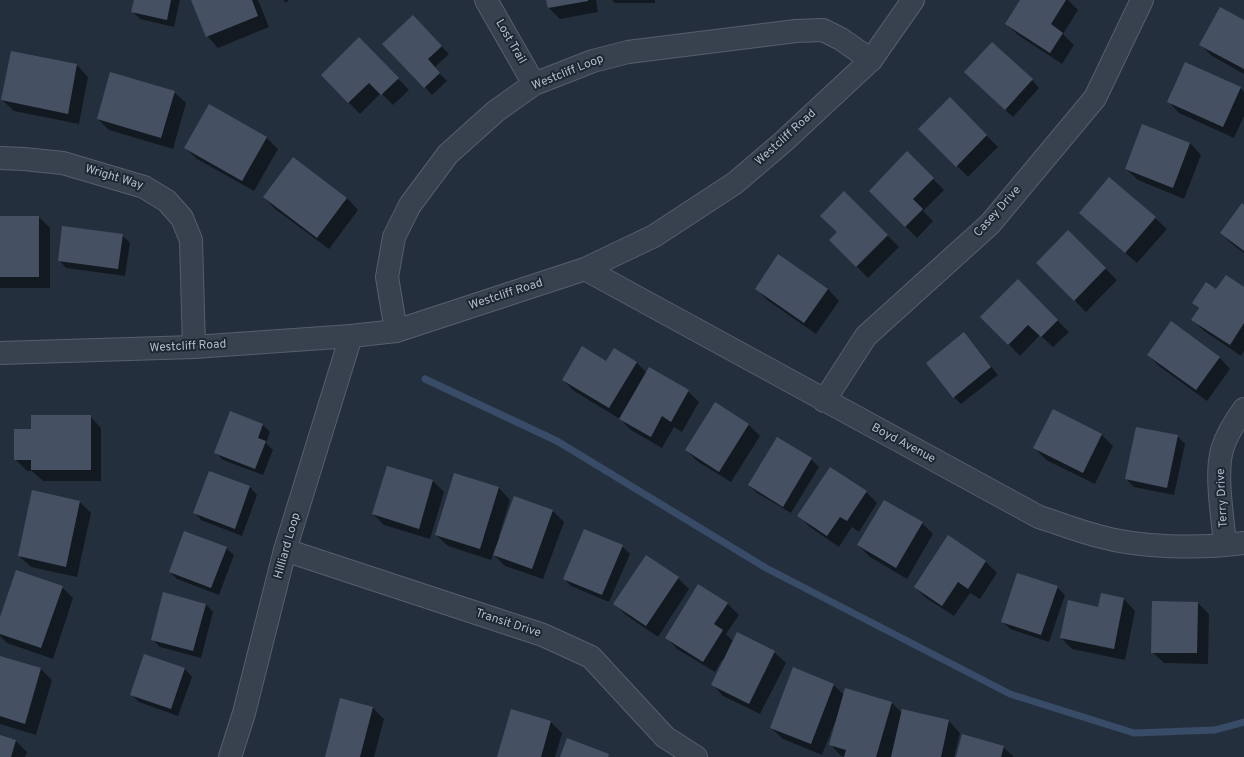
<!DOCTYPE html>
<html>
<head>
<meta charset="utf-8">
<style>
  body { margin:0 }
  canvas { display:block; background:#242f3e }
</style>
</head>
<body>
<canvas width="1244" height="757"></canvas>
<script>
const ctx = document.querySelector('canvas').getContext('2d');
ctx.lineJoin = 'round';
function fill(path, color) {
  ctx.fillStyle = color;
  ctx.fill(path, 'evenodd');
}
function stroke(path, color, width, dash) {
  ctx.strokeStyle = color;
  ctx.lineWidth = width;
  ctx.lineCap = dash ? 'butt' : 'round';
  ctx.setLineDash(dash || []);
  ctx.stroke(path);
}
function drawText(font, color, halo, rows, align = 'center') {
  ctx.font = font + ' Overpass,sans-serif';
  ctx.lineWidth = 4;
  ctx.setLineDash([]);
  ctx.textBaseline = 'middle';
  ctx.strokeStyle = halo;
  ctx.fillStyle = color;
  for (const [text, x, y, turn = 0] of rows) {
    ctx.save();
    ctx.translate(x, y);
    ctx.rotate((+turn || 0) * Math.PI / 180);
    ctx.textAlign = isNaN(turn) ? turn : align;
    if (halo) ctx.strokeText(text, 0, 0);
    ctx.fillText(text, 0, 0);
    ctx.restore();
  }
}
fill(new Path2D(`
  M135 0H180L174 27 140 19 132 11Z
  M192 0H258L269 27 218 48 207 36Z
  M283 0H289L286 3Z
  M547 0H596L598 12 560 19 549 8Z
  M612 0H655V3H615Z
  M1022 0H1068L1078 10 1063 34 1074 45 1062 64 1018 35 1006 24Z
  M1244 21V74L1212 56 1201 45Z
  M420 24 449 54 434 68 447 81 432 95 425 87Z
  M371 50 409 90 393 105 381 93 360 114 322 75Z
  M12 52 77 65 88 77 79 124 14 111 2 100Z
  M973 80H1032L1039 88 1013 117Z
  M1240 88 1244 92V116L1234 138 1179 113 1168 101Z
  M174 92 186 103 173 149 109 130 98 119Z
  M950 99 998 147 968 177 920 129Z
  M210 105 267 138 278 149 254 191 197 159 185 148Z
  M1190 143 1201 155 1184 199 1138 180 1126 169Z
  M907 153 944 190 923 211 933 221 917 238 870 191Z
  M293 158 347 198 358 210 329 249 275 209 264 197Z
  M844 192 899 247 868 278 831 240 839 232Z
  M1244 206V253L1232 244 1221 233Z
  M0 217H39L50 228V288H0Z
  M1155 218 1167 229 1137 263 1092 224Z
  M1068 232 1117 280 1086 312 1037 263Z
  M122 235 130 243 125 276 66 268 59 260Z
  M1018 281 1069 332 1053 347 1040 335 1020 356 982 317Z
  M756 288 828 289 839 301 816 334 767 300Z
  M1244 289V351L1241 356 1204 331 1193 320 1199 309 1193 303 1217 291Z
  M971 341 998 375 961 404 954 397Z
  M1148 355 1219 357 1230 369 1207 401 1159 366Z
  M607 362H636L647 373 688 391 699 402 682 432 674 427 662 448 631 430 620 419 574 391 563 380Z
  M715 403 749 425 760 436 731 482 697 461 686 450Z
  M1053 411 1102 435 1113 446 1095 484 1046 460 1035 448Z
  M90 416 101 428V481H43L32 471H27L15 459 32 430Z
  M263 425 270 432 266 443 273 450 263 475 223 460 215 452Z
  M1177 436 1185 444 1174 495 1134 487 1126 479Z
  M811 459 819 467 791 513 757 493 749 485Z
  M387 467 433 481 444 492 430 539 384 525 373 514Z
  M455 475 499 488 510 500 499 536 500 537 515 497 553 511 564 522 543 579 505 566 493 554 491 560 448 546 436 535Z
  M250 487 257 495 242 536 201 520 194 512Z
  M866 492 877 503 859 532 852 527 839 547 810 527 799 516Z
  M80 502 91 513 77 577 31 567 19 556Z
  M922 523 933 534 907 579 870 557 858 545Z
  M948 537 986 562 997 573 980 599 970 593 954 616 926 598 915 587Z
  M622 546 630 554 609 602 571 586 564 578Z
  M226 548 234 555 219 595 177 579 170 572Z
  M678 578 689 589 658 637 626 615 615 604Z
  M62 587 73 598 53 659 7 643 0 636V620Z
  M1057 587 1065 595 1049 642 1010 629 1002 621Z
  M1102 595 1124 599 1135 611 1125 660 1072 649 1061 638 1099 608Z
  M727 603 739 615 726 634 733 641 774 652 786 663 760 714 723 696 712 684 724 660H722L715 672 677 649 666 637Z
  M1198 603 1209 614 1208 664 1164 663 1152 652Z
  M206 604 213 612 201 658 160 647 152 639Z
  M145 655 185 669 192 677 178 716 139 702 131 694Z
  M0 657 41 669 52 680 36 735 0 724Z
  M834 685 844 695 891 702 902 713 903 710 949 721 960 733 954 757H845L841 756 830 744 836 722H835L822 755 783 739 771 728Z
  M341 699 373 708 384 719 374 757H326Z
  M511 710 551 722 562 733 555 757H498Z
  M0 736 16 741 27 752 25 757H0Z
  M1003 747 1014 757H957Z`), '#0007');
stroke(new Path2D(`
  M425 379 557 441 766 568 1010 694 1134 733 1215 730 1244 722`), '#394c67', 7);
fill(new Path2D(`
  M134 0H171L167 20 131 12Z
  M191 0H252L258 16 206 37Z
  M546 0H588V1L548 8Z
  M1020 0H1066L1051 24 1063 33 1050 53 1005 24Z
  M1220 7 1244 20V69L1199 45Z
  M413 15 442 46 428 59 440 73 424 88 382 44Z
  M359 37 399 78 381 95 369 83 348 103 321 75Z
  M992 42 1033 79 1005 110 964 72Z
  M11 51 77 64 68 114 1 100Z
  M1185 62 1241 87 1223 127 1167 102Z
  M110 72 175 91 161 138 97 119Z
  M950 97 987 135 956 167 918 129Z
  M209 104 267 137 242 181 184 148Z
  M1142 124 1190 143 1173 188 1125 169Z
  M907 151 934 178 913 199 923 209 905 227 869 191Z
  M293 157 347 198 317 238 263 197Z
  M1109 177 1156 217 1125 253 1079 213Z
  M844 191 888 235 856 267 829 240 837 232 820 216Z
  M1242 203 1244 205V251L1220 233Z
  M0 216H39V277H0Z
  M62 226 123 234 118 269 58 261Z
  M1068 230 1106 268 1074 301 1036 263Z
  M778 254 828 289 804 323 755 289Z
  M1226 275 1244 287V323L1230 345 1191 320 1199 308 1192 303 1206 282 1216 289Z
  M1018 279 1058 320 1041 337 1028 325 1008 345 980 317Z
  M1171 321 1220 357 1196 390 1147 355Z
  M964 332 991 367 953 398 926 363Z
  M582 346 606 361 614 348 637 362 609 408 562 380Z
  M649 367 689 390 671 422 662 416 651 437 619 419Z
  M715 402 749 424 719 472 685 450Z
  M1053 409 1102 434 1083 473 1033 448Z
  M230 411 263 424 258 438 266 441 255 469 214 453Z
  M31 415H91V470H31V460H14V429H31Z
  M1136 427 1178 435 1167 488 1125 479Z
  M777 437 812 458 783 507 748 485Z
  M387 466 433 480 419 529 372 514Z
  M830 467 867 491 847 521 840 517 827 536 797 516Z
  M209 471 250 486 235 529 193 513Z
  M454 473 499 487 480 549 435 535Z
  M32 490 80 501 66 567 18 556Z
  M514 496 553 510 532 569 493 555Z
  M884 500 923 522 896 568 857 545Z
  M584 529 623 545 602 595 563 579Z
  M184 531 227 547 211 588 169 572Z
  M948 535 986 561 968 589 958 582 942 606 914 587Z
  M646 555 679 577 646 626 613 604Z
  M16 570 63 586 41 648 0 634V617Z
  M1017 573 1058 586 1041 635 1001 622Z
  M698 584 728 603 714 624 723 630 703 662 665 638Z
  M163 592 206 604 193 651 151 640Z
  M1101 593 1124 598 1114 649 1060 638 1068 600 1098 607Z
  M1152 601 1198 602 1197 653H1151Z
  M737 632 775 651 749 704 711 685Z
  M144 654 185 668 171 709 130 695Z
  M0 656 41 668 25 724 0 716Z
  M793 667 834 684 811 744 770 728Z
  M845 688 892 702 876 757H844L846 750 829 745Z
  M340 698 373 707 360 757H325Z
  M511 709 551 721 541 757H497Z
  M902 709 949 720 941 757H891Z
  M962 734 1004 746 1001 757H956Z
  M0 735 16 740 11 757H0Z
  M567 738 609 754 608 757H560Z`), '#455162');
const minor = new Path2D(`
  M486 0 534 84
  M0 158 24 159 63 163 144 187 167 201 182 218 191 240 194 347
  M585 269 1039 517C1058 523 1078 531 1098 536 1140 548 1200 549 1244 543
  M396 331 387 277 394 237 410 205 448 154 496 111 534 84 593 61 628 52 796 31 823 30 841 39 871 60
  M824 401 866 336 990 224 1095 98 1142 0
  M1225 545C1223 518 1215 476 1222 450 1226 436 1236 420 1244 409
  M285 550 543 635 591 657 665 737 696 757
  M230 757 244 713 285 550 351 336`);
const tertiary = new Path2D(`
  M0 353 194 347 351 336 396 331 585 269 654 236 735 183 783 142 871 60 913 0`);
stroke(minor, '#565f6c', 24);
stroke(tertiary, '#565f6c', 24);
stroke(minor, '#38414e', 22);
stroke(tertiary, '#38414e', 22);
drawText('12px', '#b4bcc9', '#1d2633', [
  ["Lost Trail",510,42,60],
  ["Westcliff Loop",568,73,-22],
  ["Westcliff Road",786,138,-42],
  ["Wright Way",114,178,17],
  ["Casey Drive",998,212,-48],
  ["Westcliff Road",506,295,-18],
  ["Westcliff Road",188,347,-3],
  ["Boyd Avenue",903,444,28],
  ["Terry Drive",1223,498,-93],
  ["Hilliard Loop",288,546,-74],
  ["Transit Drive",508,624,18]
]);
</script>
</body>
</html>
